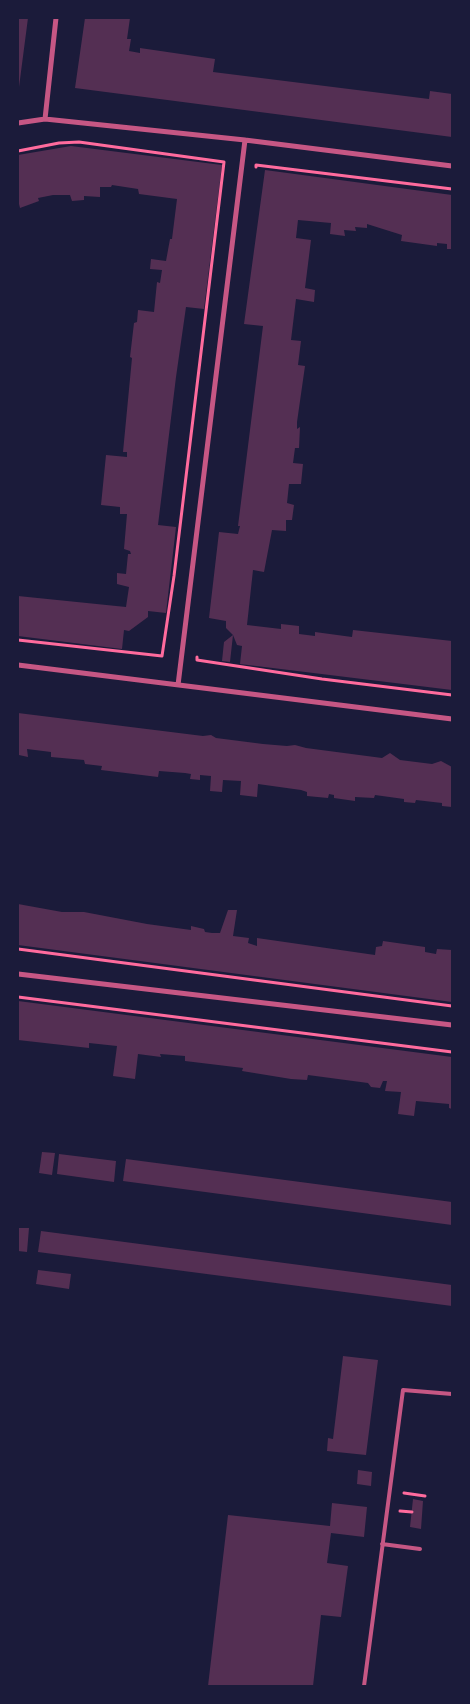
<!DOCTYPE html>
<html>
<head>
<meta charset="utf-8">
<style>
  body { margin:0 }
  #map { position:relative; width:470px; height:1704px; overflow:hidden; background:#1b1b3a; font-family:"IBM Plex Serif",serif }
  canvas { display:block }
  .frame { position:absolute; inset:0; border:19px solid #1b1b3a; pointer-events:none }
</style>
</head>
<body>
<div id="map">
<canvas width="470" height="1704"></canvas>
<div class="frame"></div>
</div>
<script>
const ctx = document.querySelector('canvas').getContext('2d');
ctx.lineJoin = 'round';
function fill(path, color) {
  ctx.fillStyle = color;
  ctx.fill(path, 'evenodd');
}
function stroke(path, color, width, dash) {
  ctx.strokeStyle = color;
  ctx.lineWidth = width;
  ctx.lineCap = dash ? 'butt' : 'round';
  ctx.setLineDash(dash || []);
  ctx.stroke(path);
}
fill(new Path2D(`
  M18 18H28L19 87H18Z
  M85 18H130L127 39H131L129 51 140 53V48L215 59 213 72 429 99 430 91 452 94V137L75 88Z
  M71 146 222 165 204 309 186 307 176 377 158 525 176 527 166 613 148 611V617L129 631 124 630 122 649 18 636V596L126 607 129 587 117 584V573L126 574 128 554H131L130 551 124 549 127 514H120V507L101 505 106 455 127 457V452H123L132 358 130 357 134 323 137 322 138 310 154 312 157 282 160 283 162 270 150 269 151 259 166 261 170 239H172L177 199 139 194 138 189 112 185 111 187H100V197L84 196V200L72 201 70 195H53L38 198 39 201 20 208 18 200V155Z
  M265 170 452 195V249H447V244L437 243V246L401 241 402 235 367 224V228L355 227 356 231 344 230 345 236 330 234 331 223 298 220 296 238 311 240 305 288 315 290 314 302 296 299 291 340 301 341 298 365 305 366 297 422V429L300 427 299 448H295L293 463 303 464 301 484H289L287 503 294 505 292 520H286V531L272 530 264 572 253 570 247 625 281 629V624L299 626V634L315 636V632L352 637 353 630 452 641V690L240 664 242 646 237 645 233 635 226 628V621L209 618 219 532 238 534 240 526H238L263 326 244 324Z
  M233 635 230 662 222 661 224 642Z
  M18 713 203 736 211 735 216 738 263 744 287 746 295 745 306 748 382 758 390 753 400 760 432 764 441 761 452 767V807L442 806V803L416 800 415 803 404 802V799L375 795 374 798 355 797V801L334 798V795L329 794 328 798 307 796V792L301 790 258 784 257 797 240 795 241 781 223 780 222 792 210 791 211 776 200 775V780L190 779 191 774 185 773 159 771 158 777 101 770 102 766 85 764 84 760 51 757V752L27 749 28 757 19 755 18 760Z
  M18 904 62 912H84L147 924 191 930V926L204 929 205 932 212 933H220L228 910H237L233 936 249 938 248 943 257 946V938L375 955 376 947 382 946 383 941 425 947V952L436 954 437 949 452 950V1002L18 945Z
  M18 1001 452 1057V1109L449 1108V1104L416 1101 414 1116 398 1114 401 1092 385 1091 387 1081H383L380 1088 371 1087 368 1083 308 1075 307 1080 291 1079 242 1071 243 1068 185 1061V1056L160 1054 161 1057 138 1054 135 1079 113 1076 117 1046 89 1043V1048L18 1040Z
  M42 1152 55 1153 52 1175 39 1173Z
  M59 1154 116 1161 114 1182 57 1174Z
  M126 1159 452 1202V1225L123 1181Z
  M18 1228H29L27 1252 18 1251Z
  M41 1231 452 1285V1306L38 1252Z
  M38 1270 71 1274 69 1289 36 1284Z
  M343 1356 378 1360 366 1455 327 1451 328 1438 333 1439Z
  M358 1470 372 1472 371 1486 357 1484Z
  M413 1499 423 1501 421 1529 410 1527Z
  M332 1503 367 1507 364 1537 331 1533 327 1563 348 1566 341 1617 321 1615 313 1686H208L228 1515 330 1526Z`), '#542f53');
stroke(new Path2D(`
  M18 151 59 143 79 142 224 162 174 576 162 656 18 640
  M256 167V165L452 189
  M197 657V660L322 679 452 695
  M18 949 452 1006
  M18 997 452 1052
  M404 1493 425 1496
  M400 1511 412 1512`), '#ff6b9d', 3);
stroke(new Path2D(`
  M382 1544 420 1549
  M364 1686 403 1390 452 1394`), '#c65784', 4);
stroke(new Path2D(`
  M45 119 56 18
  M18 123 45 119 245 140 452 166
  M18 665 452 719
  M178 685 245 140
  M18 974 452 1025`), '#c65784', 5);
</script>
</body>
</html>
